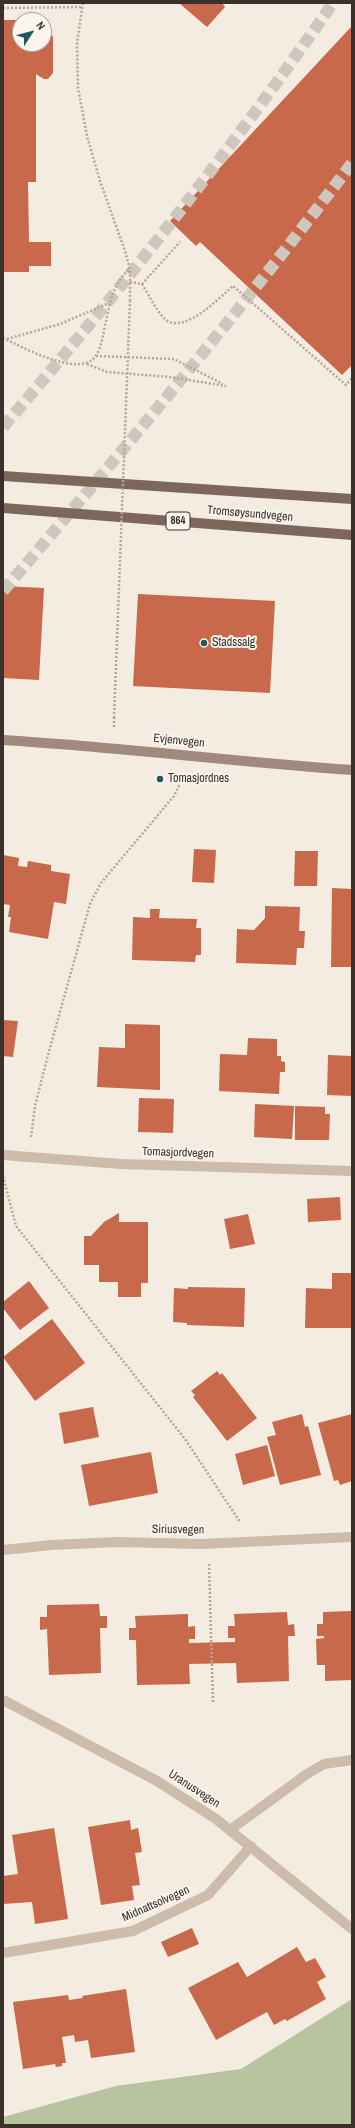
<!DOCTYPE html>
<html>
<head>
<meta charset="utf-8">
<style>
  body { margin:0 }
  #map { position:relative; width:355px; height:2128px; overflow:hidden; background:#f4ebe1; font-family:"Archivo Narrow",sans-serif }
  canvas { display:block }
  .frame { position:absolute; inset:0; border:4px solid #3b302b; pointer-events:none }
  .north { position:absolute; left:12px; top:12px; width:40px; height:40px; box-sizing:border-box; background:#fbf5ee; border:1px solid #aea6a0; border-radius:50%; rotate:54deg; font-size:11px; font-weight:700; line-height:16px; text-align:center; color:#3b302b }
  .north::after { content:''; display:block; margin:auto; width:14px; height:18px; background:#1f5a5e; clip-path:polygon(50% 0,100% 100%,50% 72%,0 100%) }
</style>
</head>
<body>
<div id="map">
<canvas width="355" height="2128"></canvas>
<div class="frame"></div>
<div class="north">N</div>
</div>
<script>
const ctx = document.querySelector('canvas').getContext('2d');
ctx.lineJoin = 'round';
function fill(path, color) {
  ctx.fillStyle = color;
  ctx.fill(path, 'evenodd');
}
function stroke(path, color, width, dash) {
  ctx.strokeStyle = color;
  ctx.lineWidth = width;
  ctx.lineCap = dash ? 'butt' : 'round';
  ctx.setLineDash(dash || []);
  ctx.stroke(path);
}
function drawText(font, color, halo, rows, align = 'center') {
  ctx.font = font + ' "Archivo Narrow",sans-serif';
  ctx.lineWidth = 4;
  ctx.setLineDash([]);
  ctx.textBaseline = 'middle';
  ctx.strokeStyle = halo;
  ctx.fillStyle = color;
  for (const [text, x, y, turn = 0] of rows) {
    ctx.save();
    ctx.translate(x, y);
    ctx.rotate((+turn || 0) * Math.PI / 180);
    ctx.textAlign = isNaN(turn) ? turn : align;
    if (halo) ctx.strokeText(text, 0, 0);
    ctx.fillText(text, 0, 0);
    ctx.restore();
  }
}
fill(new Path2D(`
  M352 1999V2125H3V2117L116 2086 241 2069Z`), '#b8c4a0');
fill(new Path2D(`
  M179 3H222L225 7 207 27Z
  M3 20H20V44H44V31L49 32 53 37V73L48 79H44L36 74V182H28L29 242H51V266H29V272H3Z
  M351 27 352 365 342 375 200 242 196 246 170 221Z
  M3 586 44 588 39 680 3 678Z
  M138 594 275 601 270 693 133 686Z
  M194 849 216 850 214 883 192 882Z
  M295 851H318L317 886H294Z
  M3 855 19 858 18 866 27 867 28 861 51 865V871L70 874 66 904 54 902 48 939 9 932 11 917H8L10 905 3 904Z
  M332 888 352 889V967H331Z
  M265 906 300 907 299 931H305L304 948H297L296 965 236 963 237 929 254 930 265 918Z
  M150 909H160L159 918 197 919 196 928H201V955H196L195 962 132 960 133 917 150 918Z
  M3 1020 18 1021 13 1057 3 1056Z
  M125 1024 160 1025V1090L97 1087 99 1047 125 1048Z
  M248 1038 277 1039V1056H281V1061L285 1062V1072H280L279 1094 219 1091 220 1054 247 1055Z
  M328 1055 352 1056V1096L327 1095Z
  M139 1098 174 1099 173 1133 138 1132Z
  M255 1104 294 1106 292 1139 254 1137Z
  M295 1106 325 1107V1114H330L329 1140H295Z
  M340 1197 341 1220 308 1222 307 1199Z
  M119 1213V1222H148V1283H141V1297H118V1282H99V1265H84V1236H91L104 1222Z
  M248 1214 255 1244 230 1249 224 1219Z
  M332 1273H352V1328H305L306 1288 332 1289Z
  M29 1281 49 1308 20 1330 3 1308V1302Z
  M188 1287 245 1288 244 1327 187 1325V1323L173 1322 174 1288 188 1289Z
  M52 1319 85 1363 35 1401 3 1357Z
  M217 1371 220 1375 222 1373 257 1418 227 1441 193 1397 195 1395 191 1391Z
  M93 1407 99 1437 64 1444 59 1413Z
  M302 1414 305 1427 308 1426 321 1475 280 1485 267 1437 276 1435 272 1422Z
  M352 1414V1481L340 1485 338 1480 334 1481 318 1423Z
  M267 1445 275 1476 243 1485 235 1454Z
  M151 1452 158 1493 89 1506 81 1465Z
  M99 1604 100 1616H107V1628H100L101 1673 49 1675 47 1629 40 1630V1617H47V1605Z
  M352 1611V1680L325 1681V1665H317L316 1639 324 1638V1636H317V1624H323V1612Z
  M287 1612 288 1625 294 1624 295 1636H288L289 1681 237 1683 236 1663 189 1664 190 1684 137 1685 136 1640H129V1628H136L135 1616 188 1614V1627L195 1626V1639H189V1643L235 1642V1638H228V1626H235L234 1614Z
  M130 1820 131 1830 138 1828 142 1852 135 1853 140 1885 132 1886 134 1900 101 1905 88 1827Z
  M54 1828 68 1919 35 1924 32 1902 3 1904V1876L18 1874 12 1835Z
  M192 1928 199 1944 168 1957 161 1942Z
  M297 1947 306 1962 315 1958 326 1977 317 1982 326 1999 287 2021 285 2019 274 2025 267 2012 216 2040 188 1988 238 1962 247 1977Z
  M126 1989 135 2052 91 2058 88 2040 75 2042 74 2035 62 2037 66 2063H62V2066L56 2067 55 2064 23 2069 13 2002 68 1995 69 2000 83 1998 82 1996Z`), '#c8694b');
stroke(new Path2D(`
  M3 427C120 291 231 150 333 3
  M3 591C123 451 241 310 352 163`), '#cfc6bd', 12, [12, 6]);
stroke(new Path2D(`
  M83 3 77 43 78 88 87 136 100 181 125 251 130 269V300
  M3 8 82 7
  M130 282 142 284 180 242
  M142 284C149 295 156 311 166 320 185 334 219 298 233 286L346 385 352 378
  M3 338C22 347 77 377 94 358 102 349 103 333 106 321 111 298 112 287 129 269
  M7 339 60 324 109 303
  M96 356 174 359 223 384
  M87 364 107 372 170 377 226 386
  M114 727V718
  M31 1137 35 1106 48 1055 90 904 101 883 174 796 183 777
  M3 1176 16 1226 185 1439 240 1522
  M209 1564 213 1703`), '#b9a596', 2.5, [2, 2]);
stroke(new Path2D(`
  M230 1830 307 1774 324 1764 352 1760`), '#cdbbac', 10);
stroke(new Path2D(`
  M3 1155 121 1164 352 1171
  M3 1550 52 1545 117 1542 201 1544 352 1537
  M3 1700 157 1781 216 1819 352 1929
  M3 1953 133 1931 208 1895 251 1846`), '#cdbbac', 10);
stroke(new Path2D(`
  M3 740C120 747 235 762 352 770`), '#a18a7d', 10);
stroke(new Path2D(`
  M3 476 352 499
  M3 508 352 535`), '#7d675c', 10);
stroke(new Path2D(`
  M114 718 130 300`), '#b9a596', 2.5, [2, 2]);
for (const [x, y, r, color] of [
  [204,643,4,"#1f5a5e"],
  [160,779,4,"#1f5a5e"]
]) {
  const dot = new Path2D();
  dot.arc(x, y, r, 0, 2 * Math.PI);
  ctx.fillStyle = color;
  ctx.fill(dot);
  stroke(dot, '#fbf5ee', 1.5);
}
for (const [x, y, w] of [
  [178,521,24]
]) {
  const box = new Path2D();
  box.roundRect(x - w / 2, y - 9, w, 18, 3);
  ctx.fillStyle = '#fbf5ee';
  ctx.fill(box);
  stroke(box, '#3b302b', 1);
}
drawText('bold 11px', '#3b302b', null, [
  ["864",178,521]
]);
drawText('12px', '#3b302b', '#fbf5ee', [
  ["Tromsøysundvegen",250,514,5],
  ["Evjenvegen",179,741,6],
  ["Tomasjordvegen",178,1153,2],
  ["Siriusvegen",178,1530,1],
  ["Uranusvegen",194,1789,33],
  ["Midnattsolvegen",156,1904,-24]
]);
drawText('12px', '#3b302b', '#fbf5ee', [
  ["Stadssalg",212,643],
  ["Tomasjordnes",168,779]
], 'left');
</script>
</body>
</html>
